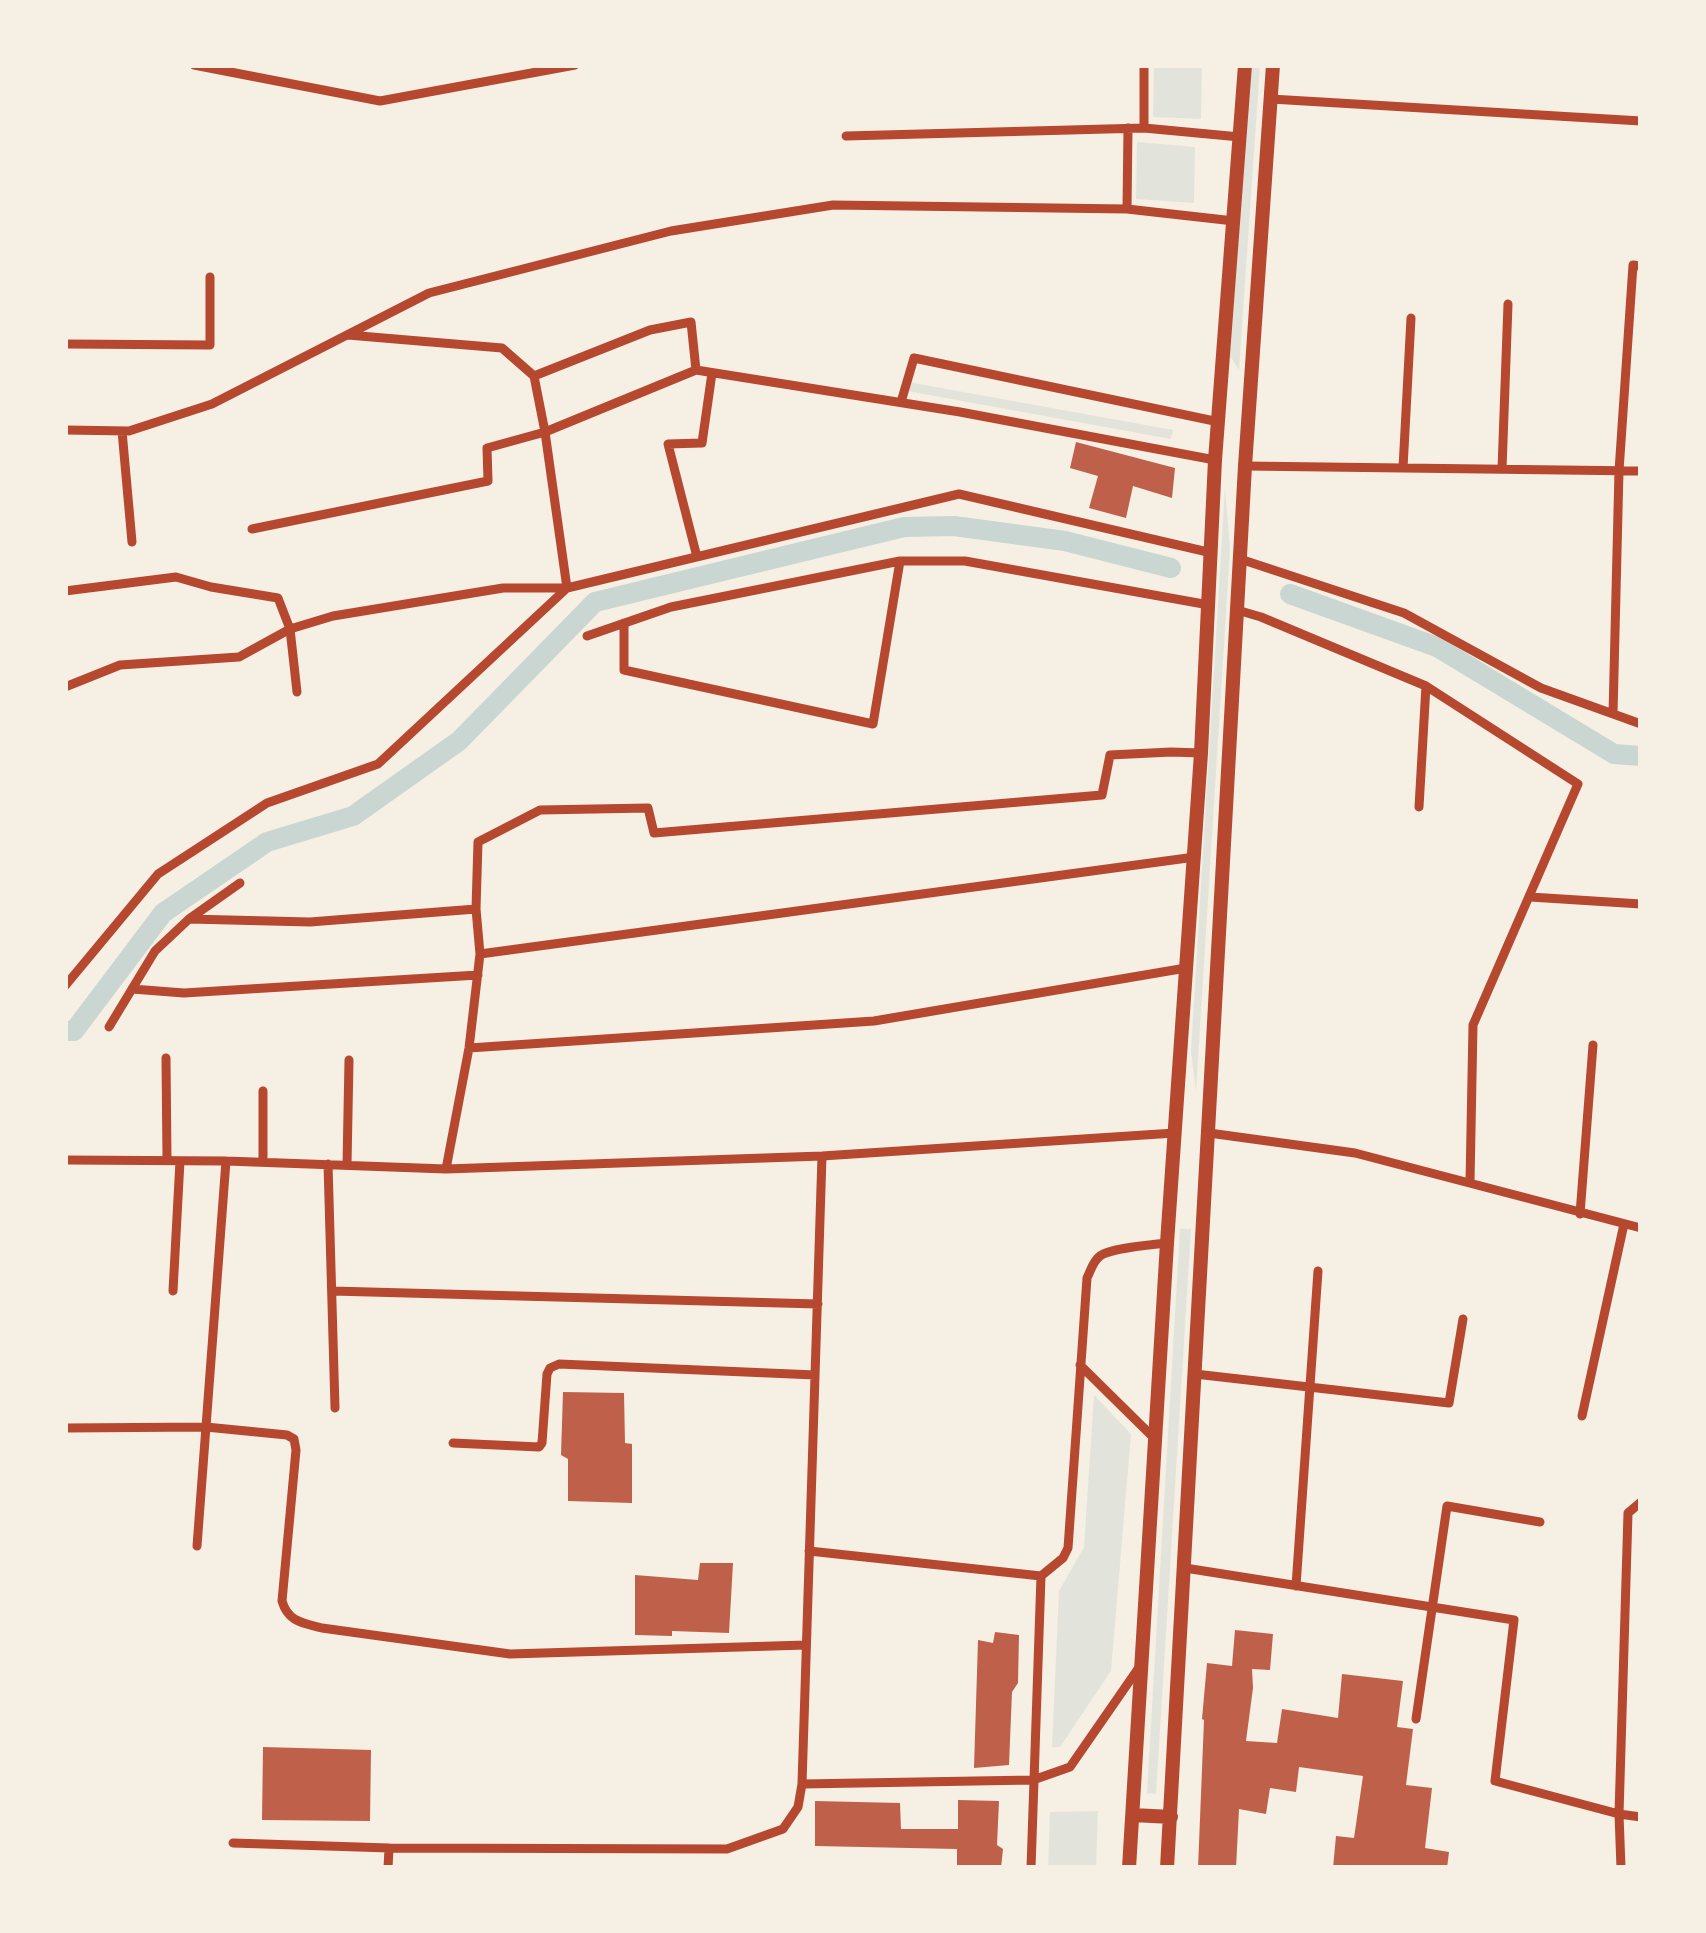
<!DOCTYPE html>
<html>
<head>
<meta charset="utf-8">
<style>
  body { margin:0 }
  #map { position:relative; width:1706px; height:1933px; overflow:hidden; background:#f6efe4; font-family:Spectral,serif }
  canvas { display:block }
  .frame { position:absolute; inset:0; border:68px solid #f6efe4; pointer-events:none }
</style>
</head>
<body>
<div id="map">
<canvas width="1706" height="1933"></canvas>
<div class="frame"></div>
</div>
<script>
const ctx = document.querySelector('canvas').getContext('2d');
ctx.lineJoin = 'round';
function fill(path, color) {
  ctx.fillStyle = color;
  ctx.fill(path, 'evenodd');
}
function stroke(path, color, width, dash) {
  ctx.strokeStyle = color;
  ctx.lineWidth = width;
  ctx.lineCap = dash ? 'butt' : 'round';
  ctx.setLineDash(dash || []);
  ctx.stroke(path);
}
fill(new Path2D(`
  M1154 65H1202L1201 119 1153 117Z
  M1251 65H1260L1239 370 1230 356Z
  M1137 142 1195 147 1194 203 1136 199Z
  M908 382 1173 430 1171 439 907 391Z
  M1225 487 1230 549 1196 1091 1191 1051Z
  M1180 1229H1191L1156 1794 1147 1793Z
  M1094 1395 1131 1434 1111 1671 1060 1747H1052L1059 1591 1084 1547Z
  M1098 1811 1096 1868H1048L1050 1812Z`), '#e2e4dc');
stroke(new Path2D(`
  M1290 594 1437 647 1614 754 1641 756
  M65 1031H74L163 913 267 842 353 816 459 741 595 602 904 527 954 526 1065 541 1171 568`), '#c9d6d2', 20);
fill(new Path2D(`
  M1076 442 1175 468 1172 498 1133 486 1126 518 1089 508 1098 476 1070 468Z
  M563 1392 624 1393 625 1443 632 1444V1503L568 1501V1459L561 1455Z
  M700 1563H733L729 1633 672 1631V1636L635 1635V1575L698 1580Z
  M1235 1630 1273 1634 1270 1670 1252 1669 1253 1688 1246 1741 1277 1743 1282 1709 1338 1718 1342 1674 1403 1681 1397 1727 1413 1729 1406 1785 1432 1788 1425 1848 1449 1852 1447 1868H1333L1336 1836 1354 1838 1363 1776 1299 1767 1296 1792 1270 1788 1266 1814 1239 1809 1236 1868H1198L1204 1720 1202 1719 1207 1663 1232 1666Z
  M995 1632 1019 1635 1018 1683 1012 1692 1009 1765 974 1768 978 1640 993 1643Z
  M263 1747 371 1750 370 1821 262 1820Z
  M958 1800 999 1801 997 1845 1003 1849 1001 1868H957V1849L815 1846V1801L900 1803 901 1829H958Z`), '#bf614a');
stroke(new Path2D(`
  M194 65 380 101 575 65
  M1271 99 1641 121
  M1144 128V65
  M846 136 1144 128 1240 137
  M1127 209 1128 128
  M348 335 502 348 534 376
  M65 344 210 345V277
  M901 402 914 358 1219 422
  M65 430 129 431 212 404 429 293 671 231 833 205 1127 209 1234 221
  M122 431 132 542
  M1245 466 1641 471
  M1403 468 1411 318
  M1502 469 1508 304
  M252 529 488 481 487 448 545 432 696 370 960 412 1215 460
  M697 557 668 444 702 443 712 373
  M1240 559 1404 613 1541 688 1641 724
  M567 588 545 432 534 376 650 330 691 322 696 370
  M65 591 176 577 211 587 278 598 290 629 297 692
  M1237 610 1261 617 1426 686 1578 784 1473 1025 1470 1182
  M624 623V670L873 724 900 561
  M587 636 671 607 900 561H965L1209 605
  M65 687 120 665 239 657 290 629 333 616 503 588H567L959 494 1212 553
  M1613 714 1619 471 1633 265 1641 266
  M1419 807 1426 686
  M1530 897 1641 904
  M189 919 310 922 476 909
  M480 954 1195 857
  M65 986 158 874 267 803 378 764 567 588
  M132 989 184 993 478 975
  M109 1027 155 951 189 919 240 883
  M469 1048 874 1021 1186 968
  M166 1058 167 1160
  M1209 1133 1355 1153 1641 1228
  M65 1160 226 1161 446 1169 822 1156 1175 1133
  M263 1162V1091
  M328 1164 335 1408
  M347 1165 349 1060
  M446 1169 469 1048 480 954 476 909 478 842 540 810 648 808 654 833 1102 795 1110 755 1171 752 1201 753
  M1580 1214 1593 1045
  M173 1291 180 1161
  M332 1291 818 1304
  M1080 1365 1154 1438
  M1195 1374 1449 1403 1463 1319
  M1582 1416 1624 1224
  M65 1428 206 1427 287 1435 294 1439 296 1450 282 1601C288 1622 303 1623 322 1628L510 1654 806 1645
  M453 1443 539 1447 542 1443 547 1374 550 1368 559 1364 815 1375
  M197 1546 226 1161
  M809 1551 1041 1576
  M1185 1568 1514 1620 1495 1781 1619 1814 1641 1817
  M1296 1586 1318 1271
  M1416 1719 1447 1506 1540 1522
  M802 1784 822 1156
  M233 1843 389 1848 727 1849 783 1829 798 1807 802 1784 1033 1780 1070 1767 1140 1666
  M388 1868 389 1848
  M1031 1868 1041 1576 1063 1558 1068 1548 1087 1278C1091 1270 1093 1261 1100 1256 1111 1248 1151 1245 1167 1243
  M1621 1868 1619 1814 1628 1513 1641 1502`), '#b5482f', 9);
stroke(new Path2D(`
  M1133 1815 1171 1817
  M1129 1868 1167 1243 1201 753 1215 460 1245 65
  M1167 1868 1245 466 1273 65`), '#b5482f', 14);
</script>
</body>
</html>
